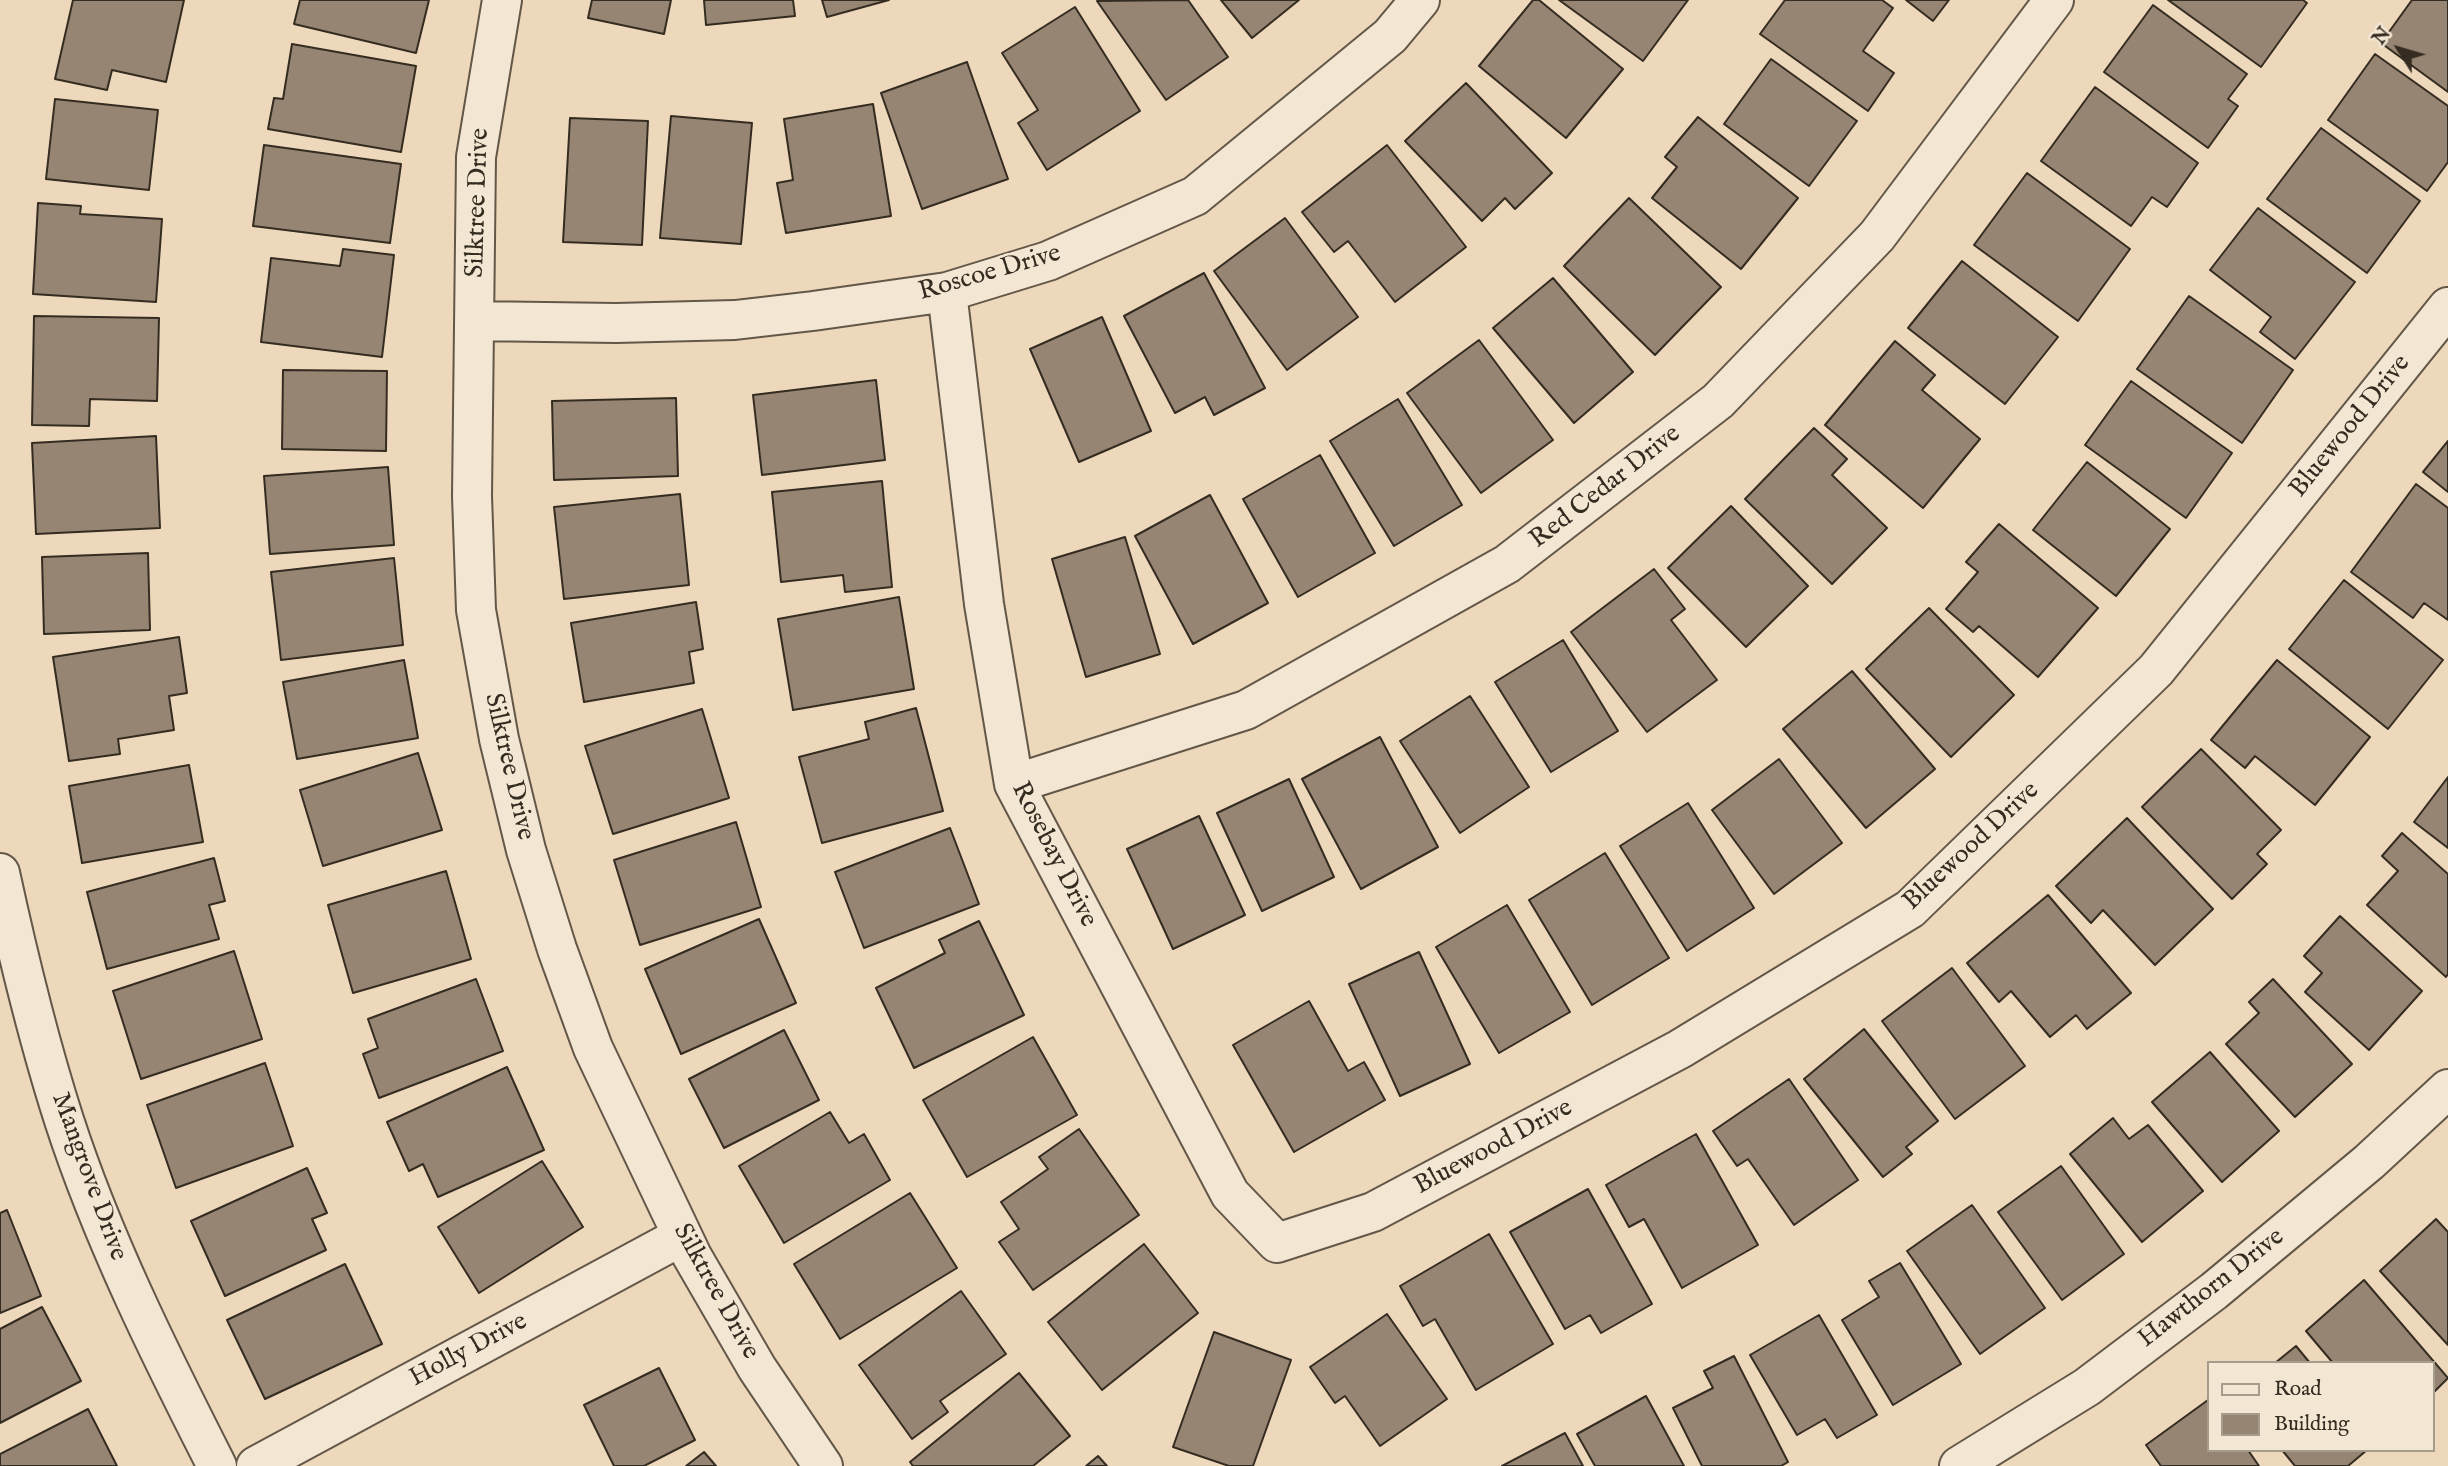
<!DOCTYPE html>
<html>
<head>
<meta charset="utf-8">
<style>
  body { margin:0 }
  #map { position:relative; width:2448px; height:1466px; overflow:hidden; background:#edd8bc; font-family:"IM FELL English",serif }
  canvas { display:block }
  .legend { position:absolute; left:2207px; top:1361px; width:228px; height:91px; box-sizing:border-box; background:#f3e6d3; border:2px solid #a79c8c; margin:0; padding:9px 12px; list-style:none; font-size:21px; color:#352c21 }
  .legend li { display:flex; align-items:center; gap:14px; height:35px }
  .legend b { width:35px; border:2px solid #a79c8c }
  .north { position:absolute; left:2364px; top:14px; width:70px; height:70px; -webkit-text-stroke:5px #f3e6d3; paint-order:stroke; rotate:307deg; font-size:19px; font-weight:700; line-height:28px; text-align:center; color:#352c21 }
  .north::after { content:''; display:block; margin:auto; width:24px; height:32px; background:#352c21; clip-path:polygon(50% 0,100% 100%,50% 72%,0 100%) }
</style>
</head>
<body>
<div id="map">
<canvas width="2448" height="1466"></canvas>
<ul class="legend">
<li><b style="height:9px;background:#f3e6d3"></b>Road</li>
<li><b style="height:19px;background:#958572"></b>Building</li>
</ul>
<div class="north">N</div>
</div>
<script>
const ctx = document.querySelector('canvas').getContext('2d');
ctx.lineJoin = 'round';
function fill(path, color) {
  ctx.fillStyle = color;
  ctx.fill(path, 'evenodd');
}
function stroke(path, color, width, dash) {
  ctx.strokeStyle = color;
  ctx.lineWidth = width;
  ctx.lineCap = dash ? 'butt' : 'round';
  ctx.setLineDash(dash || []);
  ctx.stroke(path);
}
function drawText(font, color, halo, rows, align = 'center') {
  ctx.font = font + ' "IM FELL English",serif';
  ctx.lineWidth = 5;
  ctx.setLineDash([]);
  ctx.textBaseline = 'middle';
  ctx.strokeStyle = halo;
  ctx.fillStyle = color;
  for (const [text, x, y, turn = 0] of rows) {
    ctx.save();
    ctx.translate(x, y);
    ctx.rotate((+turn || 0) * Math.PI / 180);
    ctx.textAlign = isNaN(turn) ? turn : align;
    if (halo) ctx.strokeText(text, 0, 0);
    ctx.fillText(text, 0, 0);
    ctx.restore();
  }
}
const building = new Path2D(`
  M73 0H184L166 82 112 70 107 90 55 79Z
  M300 0H429L416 53 294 24Z
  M592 0H671L664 34 588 18Z
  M704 0H793L795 16 706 25Z
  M822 0H889L827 17Z
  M1188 0 1228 57 1166 100 1097 1Z
  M1221 0H1299L1252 38Z
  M1533 0H1539L1623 69 1566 138 1479 66Z
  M1559 0H1688L1643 61Z
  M1785 0H1882L1893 8 1863 51 1894 73 1868 111 1760 34Z
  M1906 0H1949L1933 21Z
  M2168 0H2303L2307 3 2261 67Z
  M2412 0H2448V92L2381 43Z
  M2153 5 2247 74 2228 99 2238 106 2208 148 2104 72Z
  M1075 7 1140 111 1047 170 1018 123 1038 110 1002 53Z
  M292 44 416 66 401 152 268 129 274 98 283 99Z
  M2375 54 2448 106V162L2427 191 2328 120Z
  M1771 59 1857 121 1809 186 1724 124Z
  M967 62 1008 179 922 209 881 93Z
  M1466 83 1552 173 1515 209 1505 198 1482 221 1405 141Z
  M2095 87 2198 163 2167 207 2152 197 2131 226 2041 161Z
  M55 99 158 110 149 190 46 179Z
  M873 104 891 216 786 233 777 183 793 180 784 119Z
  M671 116 752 123 741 244 660 238Z
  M1698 117 1798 198 1741 269 1652 198 1677 167 1665 157Z
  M570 118 648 121 642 245 563 242Z
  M2321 128 2420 201 2367 273 2267 199Z
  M264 145 401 164 390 243 253 226Z
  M1387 145 1466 247 1395 302 1348 241 1334 252 1302 212Z
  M2027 173 2130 249 2078 321 1974 245Z
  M1629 198 1721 287 1655 355 1564 266Z
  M38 203 81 206 80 214 162 219 156 302 33 294Z
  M2258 208 2355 282 2295 359 2260 332 2271 317 2210 270Z
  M1285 218 1358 317 1287 370 1214 271Z
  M343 249 394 255 382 357 261 342 271 258 340 266Z
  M1962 261 2058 337 2005 404 1908 328Z
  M1204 273 1265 388 1214 415 1205 397 1175 413 1124 316Z
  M1553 278 1633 372 1574 423 1493 328Z
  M2189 296 2293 370 2242 443 2137 369Z
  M34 316 159 318 157 401 90 399 89 426 32 425Z
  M1102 317 1151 431 1079 462 1030 349Z
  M1479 340 1553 440 1481 493 1407 393Z
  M1895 341 1935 375 1922 390 1980 439 1923 508 1825 425Z
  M283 370 387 371 386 451 282 449Z
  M876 380 885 460 762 475 753 395Z
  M2131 381 2232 453 2186 518 2085 445Z
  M676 398 678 476 554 480 552 401Z
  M1398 399 1462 505 1394 546 1330 441Z
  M1814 428 1847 459 1832 475 1887 528 1832 584 1745 499Z
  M156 436 160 528 36 534 32 443Z
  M2448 441V492L2423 472Z
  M1320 455 1375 553 1298 597 1243 499Z
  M2087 462 2170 529 2116 596 2033 530Z
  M388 467 394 545 270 554 264 476Z
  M882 481 892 587 845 592 843 575 781 582 772 492Z
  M2416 484 2448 508V620L2424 603 2413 618 2351 572Z
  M680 494 689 585 564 599 554 507Z
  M1210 495 1268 603 1193 644 1135 536Z
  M1731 506 1808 586 1746 647 1668 568Z
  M1999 524 2098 608 2038 677 1979 626 1973 632 1946 609 1978 572 1966 562Z
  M1125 537 1160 654 1086 677 1052 559Z
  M148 553 150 630 44 634 42 557Z
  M394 558 403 645 281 660 271 572Z
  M1654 569 1685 609 1671 620 1717 680 1647 732 1571 632Z
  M2344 580 2443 660 2388 729 2289 649Z
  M899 597 914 689 793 710 778 619Z
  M696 602 703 649 689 652 694 683 584 702 571 623Z
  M1929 608 2014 695 1951 757 1866 669Z
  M179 637 187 693 169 696 174 730 118 739 120 754 69 761 53 657Z
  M1563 640 1618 731 1551 772 1495 682Z
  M404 660 418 738 297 759 283 682Z
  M2277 660 2370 737 2315 805 2255 756 2245 768 2211 740Z
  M1852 671 1935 769 1866 828 1783 729Z
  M1470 696 1529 787 1460 833 1400 741Z
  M916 708 943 811 822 843 799 757 869 739 865 722Z
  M702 709 729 798 613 834 585 746Z
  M1380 737 1438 847 1361 889 1302 779Z
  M2201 749 2281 830 2257 854 2267 864 2232 899 2142 807Z
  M418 753 442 830 323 866 300 790Z
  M1779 759 1842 843 1774 894 1712 810Z
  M189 765 203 842 82 863 69 786Z
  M2448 777V848L2414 822Z
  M1289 779 1334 877 1262 911 1217 813Z
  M1688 803 1754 908 1687 951 1620 846Z
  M1199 816 1245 915 1173 949 1127 849Z
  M2127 818 2213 909 2155 965 2103 910 2091 923 2056 886Z
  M736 822 761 907 640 945 614 860Z
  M950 828 979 904 864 948 835 872Z
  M2402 833 2448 874V974L2446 977 2367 905 2398 871 2382 856Z
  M1605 853 1669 958 1592 1005 1529 900Z
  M214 858 225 901 209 905 219 939 107 969 87 892Z
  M446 871 471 959 353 993 328 905Z
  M2048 895 2131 993 2087 1029 2076 1015 2050 1037 2011 991 1999 1002 1967 963Z
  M1507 905 1570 1012 1499 1053 1436 947Z
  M2340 916 2422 991 2369 1050 2305 992 2322 973 2304 956Z
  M759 919 796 1003 681 1054 645 969Z
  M979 921 1024 1015 914 1068 876 988 945 953 939 940Z
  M234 951 262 1039 141 1079 113 991Z
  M1419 952 1470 1064 1400 1096 1349 984Z
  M1952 968 2025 1066 1955 1119 1882 1021Z
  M476 979 503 1051 379 1098 363 1054 378 1048 368 1019Z
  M2273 979 2352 1064 2295 1117 2226 1044 2259 1013 2249 1002Z
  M1309 1001 1348 1071 1364 1062 1385 1100 1294 1152 1233 1045Z
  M1864 1029 1938 1121 1906 1147 1912 1154 1883 1177 1804 1079Z
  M784 1030 819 1100 724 1148 689 1079Z
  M1033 1037 1077 1115 967 1177 923 1100Z
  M2210 1052 2279 1131 2222 1182 2152 1102Z
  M265 1063 293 1146 176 1188 147 1105Z
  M507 1067 544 1150 438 1197 423 1164 409 1171 387 1122Z
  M1789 1079 1858 1180 1794 1225 1748 1159 1737 1166 1713 1131Z
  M830 1112 849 1143 864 1134 890 1180 784 1243 739 1166Z
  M2113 1118 2129 1139 2148 1125 2203 1191 2142 1242 2070 1154Z
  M1079 1129 1139 1215 1033 1290 999 1242 1019 1229 1001 1202 1048 1169 1039 1157Z
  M1696 1134 1758 1245 1682 1288 1644 1219 1629 1227 1606 1185Z
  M542 1161 583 1227 479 1293 438 1227Z
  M2061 1166 2124 1254 2062 1300 1998 1212Z
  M307 1168 327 1213 312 1219 326 1250 225 1296 191 1221Z
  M1588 1189 1652 1304 1601 1333 1590 1315 1565 1329 1510 1232Z
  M910 1193 957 1268 840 1339 794 1264Z
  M1972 1205 2045 1308 1980 1354 1907 1251Z
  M7 1210 41 1296 0 1313V1213Z
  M2436 1219 2448 1232V1345L2380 1271Z
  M1489 1234 1553 1344 1476 1390 1435 1319 1423 1326 1400 1286Z
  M1144 1244 1198 1313 1102 1390 1048 1322Z
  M1900 1263 1961 1364 1893 1405 1842 1320 1879 1297 1869 1281Z
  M345 1264 382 1344 265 1399 227 1320Z
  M2364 1280 2448 1378 2432 1394V1363H2333L2306 1331Z
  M961 1291 1006 1354 940 1401 948 1412 912 1439 859 1365Z
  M42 1307 81 1381 0 1423V1329Z
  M1387 1314 1447 1399 1380 1446 1345 1396 1335 1403 1310 1367Z
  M1819 1315 1877 1415 1837 1438 1825 1419 1797 1435 1750 1355Z
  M1214 1332 1291 1360 1253 1466H1229L1173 1447Z
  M2296 1346 2310 1363H2275Z
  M1734 1356 1788 1462 1781 1466H1702L1673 1408 1713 1388 1704 1371Z
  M659 1368 695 1440 644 1466H614L584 1405Z
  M1019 1373 1070 1436 1033 1466H913L910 1462Z
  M1646 1396 1684 1466H1595L1577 1434Z
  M2208 1400V1450H2248L2259 1466H2161L2146 1445Z
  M88 1409 117 1466H0V1454Z
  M1565 1433 1583 1466H1502Z
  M2282 1450H2367L2348 1466H2295Z
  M704 1452 716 1466H686Z
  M1098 1456 1107 1466H1086Z`);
fill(building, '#958572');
stroke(building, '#352c21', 2);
const minor = new Path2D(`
  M502 0 476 157 472 496 476 610 499 739 526 850 557 949 593 1048 692 1256 757 1368 823 1466
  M947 292 984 604 1014 784 1230 1194 1277 1243 1373 1212 1680 1049 1910 909 2156 670 2448 307
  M475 321 616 323 735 320 813 311 947 292 1048 261 1195 196 1390 36 1420 0
  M1014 784 1246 710 1507 564 1718 401 1877 236 2054 0
  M0 873C18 956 38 1039 64 1120 103 1240 160 1354 217 1466
  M256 1466 682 1236
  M1959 1466 2087 1387 2214 1291 2369 1162 2448 1089`);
stroke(minor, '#635748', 42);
stroke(minor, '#f3e6d3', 38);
drawText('26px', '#352c21', '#f3e6d3', [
  ["Silktree Drive",479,203,-88],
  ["Roscoe Drive",990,274,-16],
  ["Bluewood Drive",2351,427,-51],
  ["Red Cedar Drive",1606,488,-38],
  ["Silktree Drive",508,767,77],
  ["Bluewood Drive",1972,847,-43],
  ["Rosebay Drive",1053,855,63],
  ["Bluewood Drive",1494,1148,-28],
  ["Mangrove Drive",88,1177,70],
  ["Hawthorn Drive",2212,1289,-38],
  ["Silktree Drive",715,1292,61],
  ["Holly Drive",469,1351,-28]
]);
</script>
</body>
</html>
